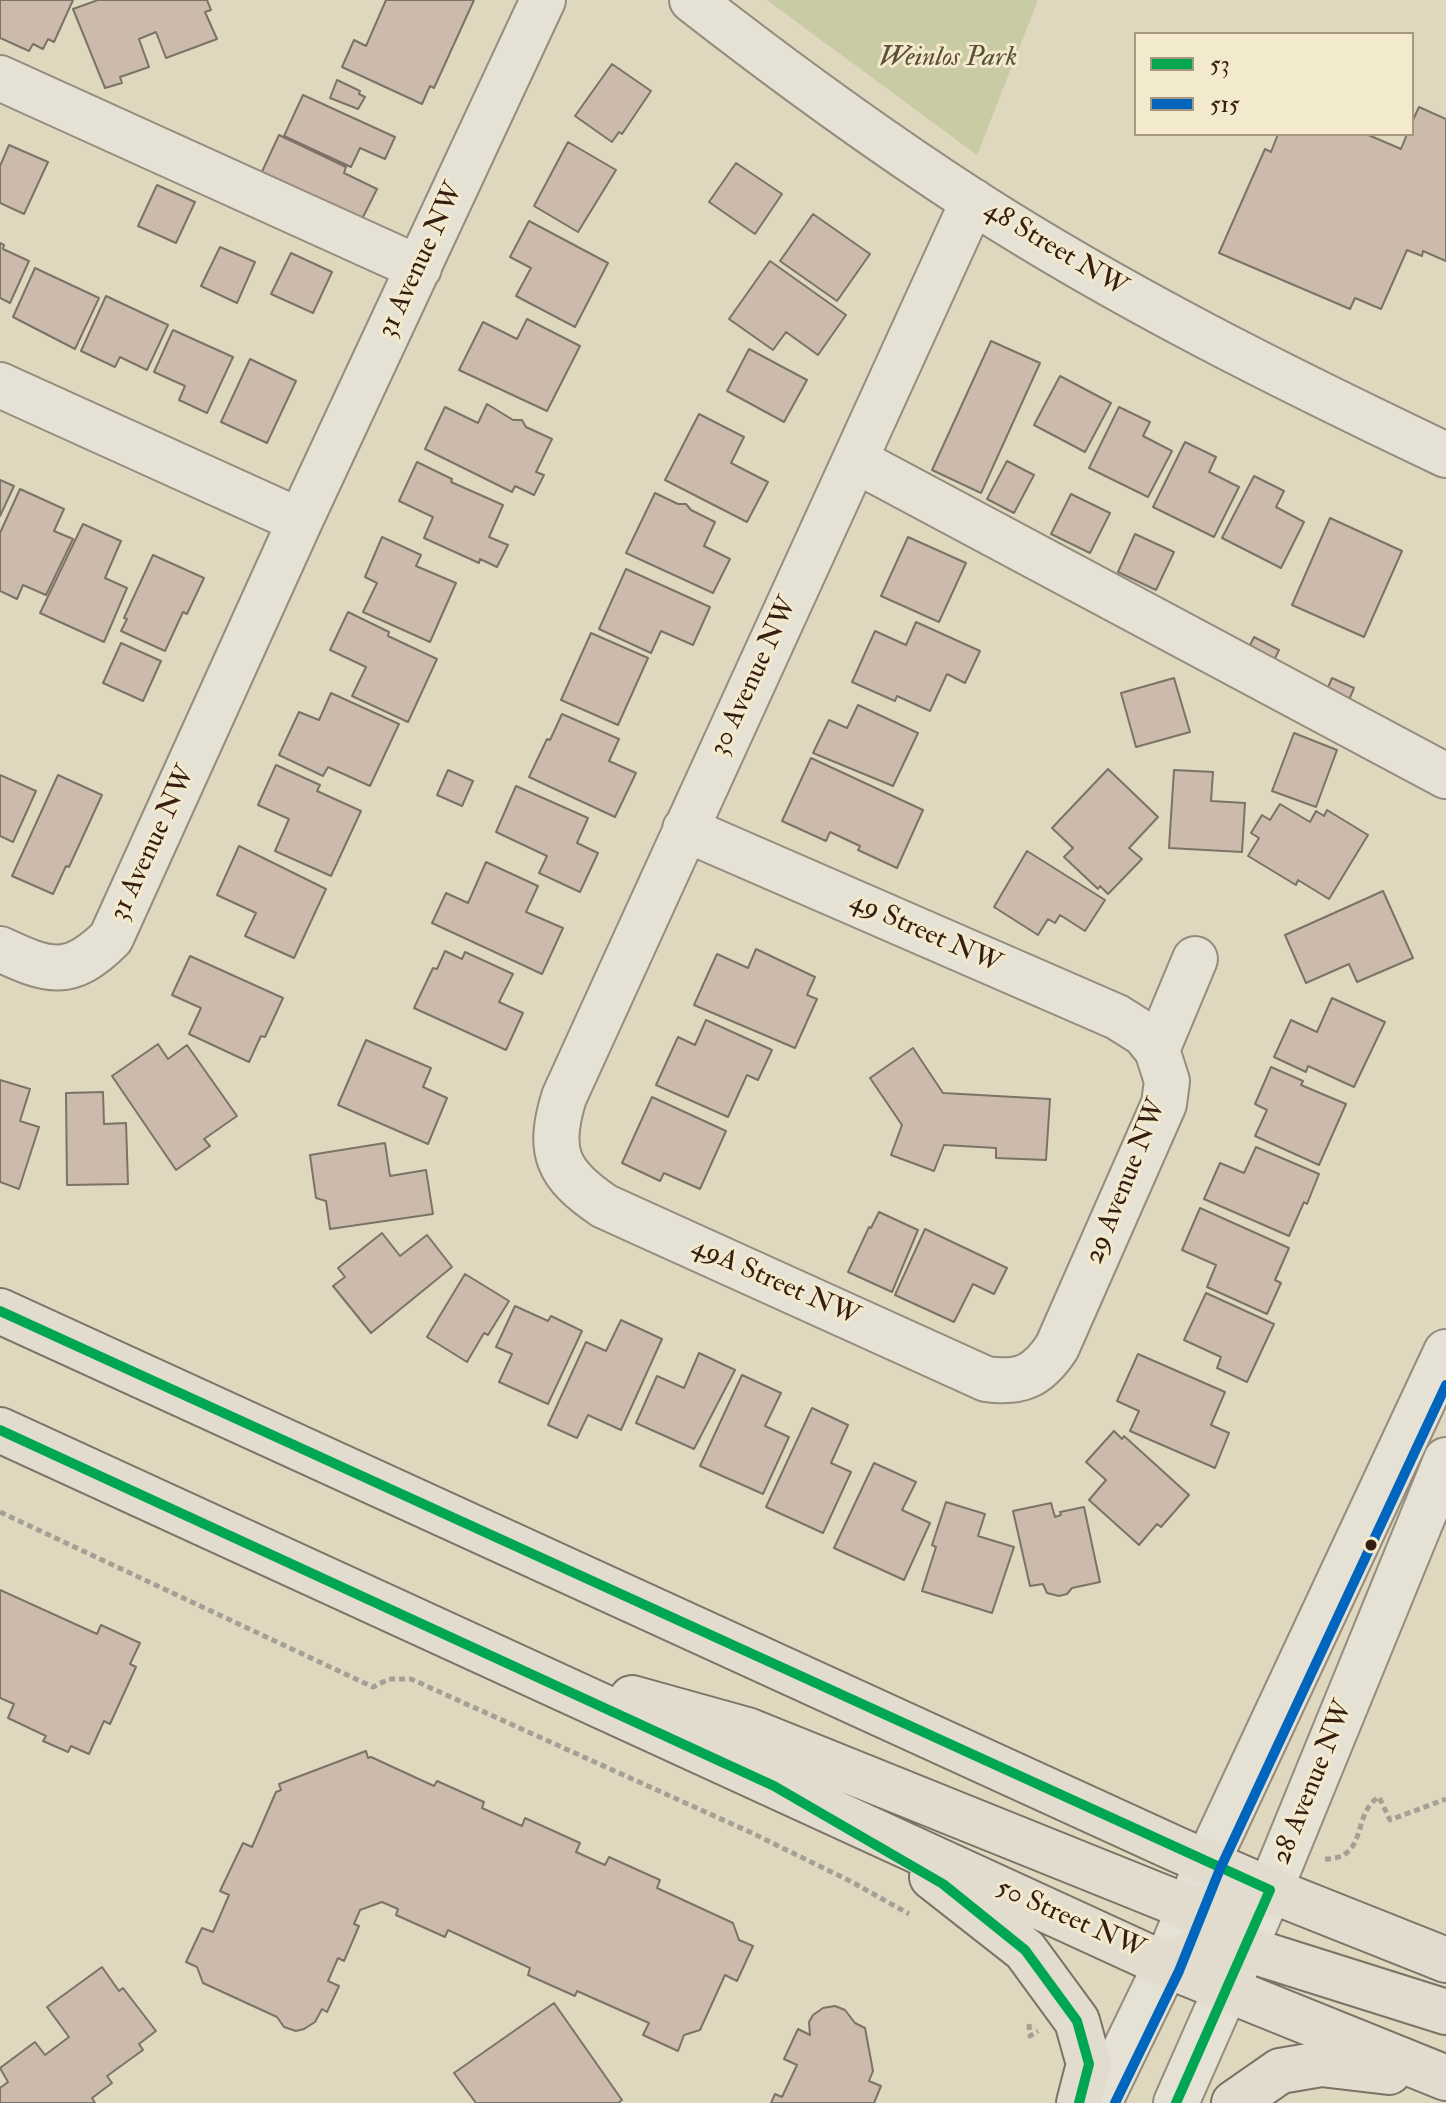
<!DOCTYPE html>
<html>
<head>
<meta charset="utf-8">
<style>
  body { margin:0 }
  #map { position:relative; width:1446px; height:2103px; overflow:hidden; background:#dfd7be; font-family:"IM FELL Double Pica",serif }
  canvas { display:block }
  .legend { position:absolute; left:1134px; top:32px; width:280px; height:104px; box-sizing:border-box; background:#f3e9cc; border:2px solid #a79782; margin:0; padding:10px 14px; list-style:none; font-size:24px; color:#361d12 }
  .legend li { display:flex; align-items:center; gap:16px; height:40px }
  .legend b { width:40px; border:2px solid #a79782 }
</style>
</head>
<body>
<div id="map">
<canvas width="1446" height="2103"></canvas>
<ul class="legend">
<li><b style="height:10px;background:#00a651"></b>53</li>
<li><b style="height:10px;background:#0065bd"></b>515</li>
</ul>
</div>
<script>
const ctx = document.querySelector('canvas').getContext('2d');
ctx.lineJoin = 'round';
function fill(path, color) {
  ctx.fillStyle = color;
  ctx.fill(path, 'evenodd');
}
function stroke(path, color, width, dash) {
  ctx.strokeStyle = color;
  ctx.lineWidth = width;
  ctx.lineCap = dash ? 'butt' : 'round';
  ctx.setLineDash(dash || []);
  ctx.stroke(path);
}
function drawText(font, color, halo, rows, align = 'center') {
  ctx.font = font + ' "IM FELL Double Pica",serif';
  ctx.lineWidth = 6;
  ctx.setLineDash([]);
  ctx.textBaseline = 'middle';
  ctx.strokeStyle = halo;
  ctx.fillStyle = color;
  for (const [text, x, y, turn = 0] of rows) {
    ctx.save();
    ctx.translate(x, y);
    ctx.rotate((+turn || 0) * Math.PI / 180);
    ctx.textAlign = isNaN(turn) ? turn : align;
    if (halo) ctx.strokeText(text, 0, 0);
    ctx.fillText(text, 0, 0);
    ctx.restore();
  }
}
fill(new Path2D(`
  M767 0H1038L977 155Z`), '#c8cba3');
const building = new Path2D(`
  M0 0H73L54 42 48 39 43 49 33 44 29 51 0 38Z
  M98 0H207L211 10 205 12 217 39 166 58 156 32 139 39 149 67 120 77 122 83 105 88 73 9Z
  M386 0H474L434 88 430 86 422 104 342 67 354 40 366 46Z
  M612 64 651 91 622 134 619 132 612 142 575 116Z
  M337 80 360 91 359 94 365 97 358 109 330 98Z
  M303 95 395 137 385 159 360 148 351 167 284 136Z
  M1419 107 1446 119V261L1423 251 1422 256 1407 250 1381 309 1355 298 1350 309 1219 253 1265 149 1271 152 1278 134H1366L1401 149 1407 134H1412V122Z
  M279 135 346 167 344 173 377 189 359 225 260 176Z
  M568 142 616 170 578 232 534 206Z
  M9 145 48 162 24 214 0 203V166Z
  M736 163 782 194 755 234 709 202Z
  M157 185 195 202 176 243 138 226Z
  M813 214 870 254 837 301 780 261Z
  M529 221 608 263 575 327 516 296 531 268 510 257Z
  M0 243 4 245 3 249 29 261 10 303 0 298Z
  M220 247 255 262 237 303 201 286Z
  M291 253 332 272 313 313 271 294Z
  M770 261 846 315 818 355 786 332 773 350 729 319Z
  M35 268 99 298 75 349 13 317Z
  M106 296 168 325 147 370 120 357 115 367 81 351Z
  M527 319 580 346 547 411 459 370 483 322 517 339Z
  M173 330 233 357 207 413 179 400 185 386 154 372Z
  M991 341 1040 363 981 493 932 470Z
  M749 349 807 380 784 422 727 391Z
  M250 359 296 381 267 443 221 422Z
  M1060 376 1111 403 1085 452 1034 425Z
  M487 404 513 420H522L526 427 552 439 536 472 544 475 534 495 515 486 512 492 425 449 445 407 478 423Z
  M1119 407 1150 422 1143 436 1172 451 1148 497 1089 468Z
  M699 414 744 437 731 463 768 482 747 522 665 480Z
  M1185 442 1216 457 1209 472 1239 487 1214 537 1153 507Z
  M1007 461 1034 475 1014 513 987 499Z
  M417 462 452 479 451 482 503 505 489 537 508 545 497 567 480 559 479 563 424 538 433 517 399 501Z
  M1254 476 1284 491 1276 507 1304 522 1281 568 1222 538Z
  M0 480 14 486 0 516Z
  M20 489 64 509 54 531 73 539 46 595 23 585 17 599 0 591V533Z
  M655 493 678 504H686L691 510 715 522 704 546 730 559 713 593 626 553Z
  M1071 494 1110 513 1090 553 1051 534Z
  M1330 518 1402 551 1364 637 1292 605Z
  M83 524 121 541 105 578 127 588 104 642 40 613Z
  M1135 534 1174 552 1156 590 1118 572Z
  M382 537 421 555 416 566 456 583 430 642 363 612 377 583 365 577Z
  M908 537 966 563 939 622 881 596Z
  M153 555 204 578 187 614 183 612 165 651 121 631 127 619 124 618Z
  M626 569 710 607 693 645 661 631 651 653 599 629Z
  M348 612 389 632 388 636 437 659 408 722 352 696 366 667 330 650Z
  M916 622 980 651 965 683 947 674 930 711 897 696 895 701 852 682 875 631 906 645Z
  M591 633 648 658 618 725 561 700Z
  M1254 637 1279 650 1266 677 1241 664Z
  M121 643 161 661 143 701 103 683Z
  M1174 678 1190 732 1136 747 1121 693Z
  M1332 678 1354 688 1343 714 1321 704Z
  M331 693 399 724 370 786 328 767 323 776 279 755 299 712 319 720Z
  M858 705 918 733 893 786 813 753 829 720 847 728Z
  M562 714 619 739 609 761 636 773 615 817 529 777 547 739 550 740Z
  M1294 733 1337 750 1316 807 1272 791Z
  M811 758 923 810 897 868 858 850 860 846 830 832 826 841 782 821Z
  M276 765 320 785 317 791 361 811 331 876 275 851 289 819 258 805Z
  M1108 769 1158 817 1129 848 1142 859 1108 894 1100 886 1098 889 1064 857 1073 848 1052 828Z
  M448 770 473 781 462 806 437 795Z
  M1174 770 1213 772 1211 801 1245 803 1242 852 1169 848Z
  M0 775 36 791 13 842 0 836Z
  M58 775 102 795 69 867 66 866 53 894 12 876Z
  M516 786 588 818 577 843 598 853 580 892 539 873 547 856 496 832Z
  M1280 804 1310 822 1316 811 1324 816 1327 810 1368 835 1329 899 1298 880 1296 885 1248 856 1259 838 1251 833 1262 815 1270 820Z
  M239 846 326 889 294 958 245 936 256 913 217 895Z
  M1027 851 1105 900 1085 931 1060 915 1055 923 1048 919 1038 935 994 907Z
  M486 862 538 886 526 912 563 928 542 974 432 923 446 893 468 903Z
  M1383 891 1413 958 1357 982 1349 964 1306 983 1285 935Z
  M756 949 815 977 807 995 817 999 795 1048 694 1005 717 954 748 968Z
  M445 951 462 959 465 952 513 974 499 1002 523 1013 506 1050 414 1008 433 968 437 969Z
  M190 956 283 998 265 1037 261 1036 249 1062 189 1034 201 1008 172 995Z
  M1332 998 1385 1022 1354 1087 1308 1066 1306 1072 1274 1057 1291 1020 1317 1032Z
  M706 1020 772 1050 758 1080 747 1075 728 1117 656 1085 678 1037 695 1045Z
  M366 1040 431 1068 423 1087 447 1098 428 1144 338 1105Z
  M158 1044 168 1059 187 1045 237 1116 204 1139 210 1146 176 1170 112 1076Z
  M913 1048 943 1093 1050 1099 1046 1160 996 1158V1148L944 1145 934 1171 891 1155 902 1125 870 1078Z
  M1271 1067 1303 1081 1301 1085 1346 1104 1319 1165 1255 1136 1267 1110 1255 1104Z
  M0 1080 30 1089 20 1121 39 1127 19 1189 0 1182Z
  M103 1092 104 1124 126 1123 128 1184 67 1185 66 1093Z
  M652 1097 726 1131 700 1189 664 1173 660 1181 622 1163Z
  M385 1143 390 1176 426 1170 433 1214 330 1229 326 1201 316 1198 310 1155Z
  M1256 1147 1319 1174 1307 1204 1304 1202 1289 1236 1204 1199 1220 1163 1244 1173Z
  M1200 1208 1289 1248 1275 1280 1281 1283 1267 1314 1207 1287 1216 1265 1182 1250Z
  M879 1212 918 1230 892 1292 848 1272 869 1227 871 1228Z
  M925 1229 1007 1268 994 1294 973 1284 954 1322 895 1295Z
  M382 1233 400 1256 427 1235 452 1267 371 1333 333 1286 345 1277 338 1268Z
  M465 1274 509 1301 488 1335 484 1333 467 1362 427 1337Z
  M1206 1293 1274 1324 1247 1382 1217 1368 1221 1357 1184 1340Z
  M515 1306 548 1321 551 1316 582 1331 548 1404 499 1382 512 1354 496 1347Z
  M621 1320 662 1339 621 1430 588 1415 577 1438 548 1425 586 1342 606 1351Z
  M699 1353 735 1370 694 1449 636 1423 657 1376 684 1388Z
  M1138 1354 1225 1392 1211 1425 1229 1433 1215 1468 1130 1431 1139 1411 1117 1401Z
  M742 1375 781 1393 765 1426 789 1437 763 1494 700 1466Z
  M812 1408 848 1425 831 1463 851 1472 823 1533 766 1507Z
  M1114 1431 1122 1439 1124 1436 1189 1495 1161 1527 1157 1524 1139 1545 1089 1500 1106 1480 1086 1462Z
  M874 1463 916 1482 902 1510 930 1523 904 1580 834 1548Z
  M946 1502 985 1514 978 1536 1014 1547 992 1613 922 1591 936 1547 932 1545Z
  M1051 1503 1055 1517 1061 1515 1060 1512 1084 1507 1100 1582 1072 1588 1067 1594 1059 1596 1047 1593 1043 1584 1030 1586 1013 1511Z
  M0 1590 97 1634 101 1625 140 1643 130 1664 136 1667 110 1724 104 1721 89 1754 71 1746 68 1752 43 1741 46 1736 8 1718 14 1704 0 1698Z
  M366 1751 368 1758 371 1757 434 1786 437 1781 484 1802 482 1808 522 1826 525 1818 580 1843 576 1852 605 1865 609 1857 660 1880 657 1888 733 1923 739 1940 753 1946 737 1981 725 1975 700 2030 684 2035 678 2051 643 2035 649 2023 577 1991 575 1996 528 1975 530 1968 448 1930 445 1937 396 1915 398 1909 382 1902 360 1910 354 1924 359 1926 344 1961 338 1958 328 1981 339 1986 327 2012 322 2009 315 2022 304 2029 296 2031 284 2027 277 2017 203 1983 197 1967 186 1962 202 1928 213 1932 229 1895 220 1891 243 1843 252 1847 276 1792 281 1790 279 1784Z
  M102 1967 119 1991 123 1988 156 2031 139 2044 143 2050 107 2076 112 2083 92 2098 95 2103H0V2088L8 2082 0 2068 35 2042 45 2055 69 2037 47 2007Z
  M554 2003 622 2100 618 2103H476L454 2073Z
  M835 2006 845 2010 855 2023 865 2028 873 2071 869 2081 881 2086 874 2103H771L775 2094 782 2097 797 2065 784 2059 798 2029 810 2035 809 2022 813 2015 823 2008Z`);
fill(building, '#ccbbac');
stroke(building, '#7b7366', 2);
const minor = new Path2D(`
  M692 0C783 71 875 138 972 201 1123 298 1284 378 1446 455
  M0 78 419 268
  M973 201 564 1097C547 1152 557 1174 604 1206L986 1379C1021 1384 1038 1376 1057 1347L1164 1104 1167 1081 1157 1050 1195 959
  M0 385 300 521
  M855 460 1446 776
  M685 829 1117 1017 1144 1034 1157 1050
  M0 949C49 972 70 979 111 938L300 521 543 0
  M1099 2103 1166 1965 1207 1863 1446 1352
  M1176 2103 1270 1890 1446 1460`);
const major = new Path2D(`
  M0 1311 1176 1849 1270 1890 1446 1960
  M0 1430 1166 1965 1446 2078
  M632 1698 747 1730 1189 1908 1230 1909 1270 1890
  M932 1877 1025 1950 1077 2021 1089 2064 1079 2103
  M1166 1965 1206 1947 1246 1949 1446 2012
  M1234 2103 1280 2071 1321 2064 1389 2072`);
stroke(minor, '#948c7d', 48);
stroke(major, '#7b7366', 48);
stroke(new Path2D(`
  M0 1512 373 1687 389 1679H411L752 1833 852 1882 909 1914
  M1325 1859C1369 1859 1351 1814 1379 1797L1390 1820 1446 1799
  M1029 2024 1030 2036 1038 2031`), '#a59f95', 5, [6, 4]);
stroke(minor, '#e5e1d5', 44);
stroke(major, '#e1dcce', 44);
stroke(new Path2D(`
  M0 1311 1270 1890 1176 2103
  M0 1430 774 1786 943 1884 1025 1950 1077 2021 1089 2064 1079 2103`), '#00a651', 10);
stroke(new Path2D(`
  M1115 2103 1179 1971 1220 1869 1446 1385`), '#0065bd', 10);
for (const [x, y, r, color] of [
  [1371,1545,7,"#361d12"]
]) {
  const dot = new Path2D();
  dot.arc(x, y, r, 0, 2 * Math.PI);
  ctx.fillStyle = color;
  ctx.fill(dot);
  stroke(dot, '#f3e9cc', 3);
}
drawText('italic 28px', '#5c4f37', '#f3e9cc', [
  ["Weinlos Park",948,59]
]);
drawText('28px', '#361d12', '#f3e9cc', [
  ["48 Street NW",1055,250,31],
  ["31 Avenue NW",422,261,-65],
  ["30 Avenue NW",755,677,-65],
  ["31 Avenue NW",154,844,-65],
  ["49 Street NW",925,934,24],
  ["29 Avenue NW",1127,1182,-68],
  ["49A Street NW",775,1283,24],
  ["28 Avenue NW",1314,1783,-68],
  ["50 Street NW",1070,1920,24]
]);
</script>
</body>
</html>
